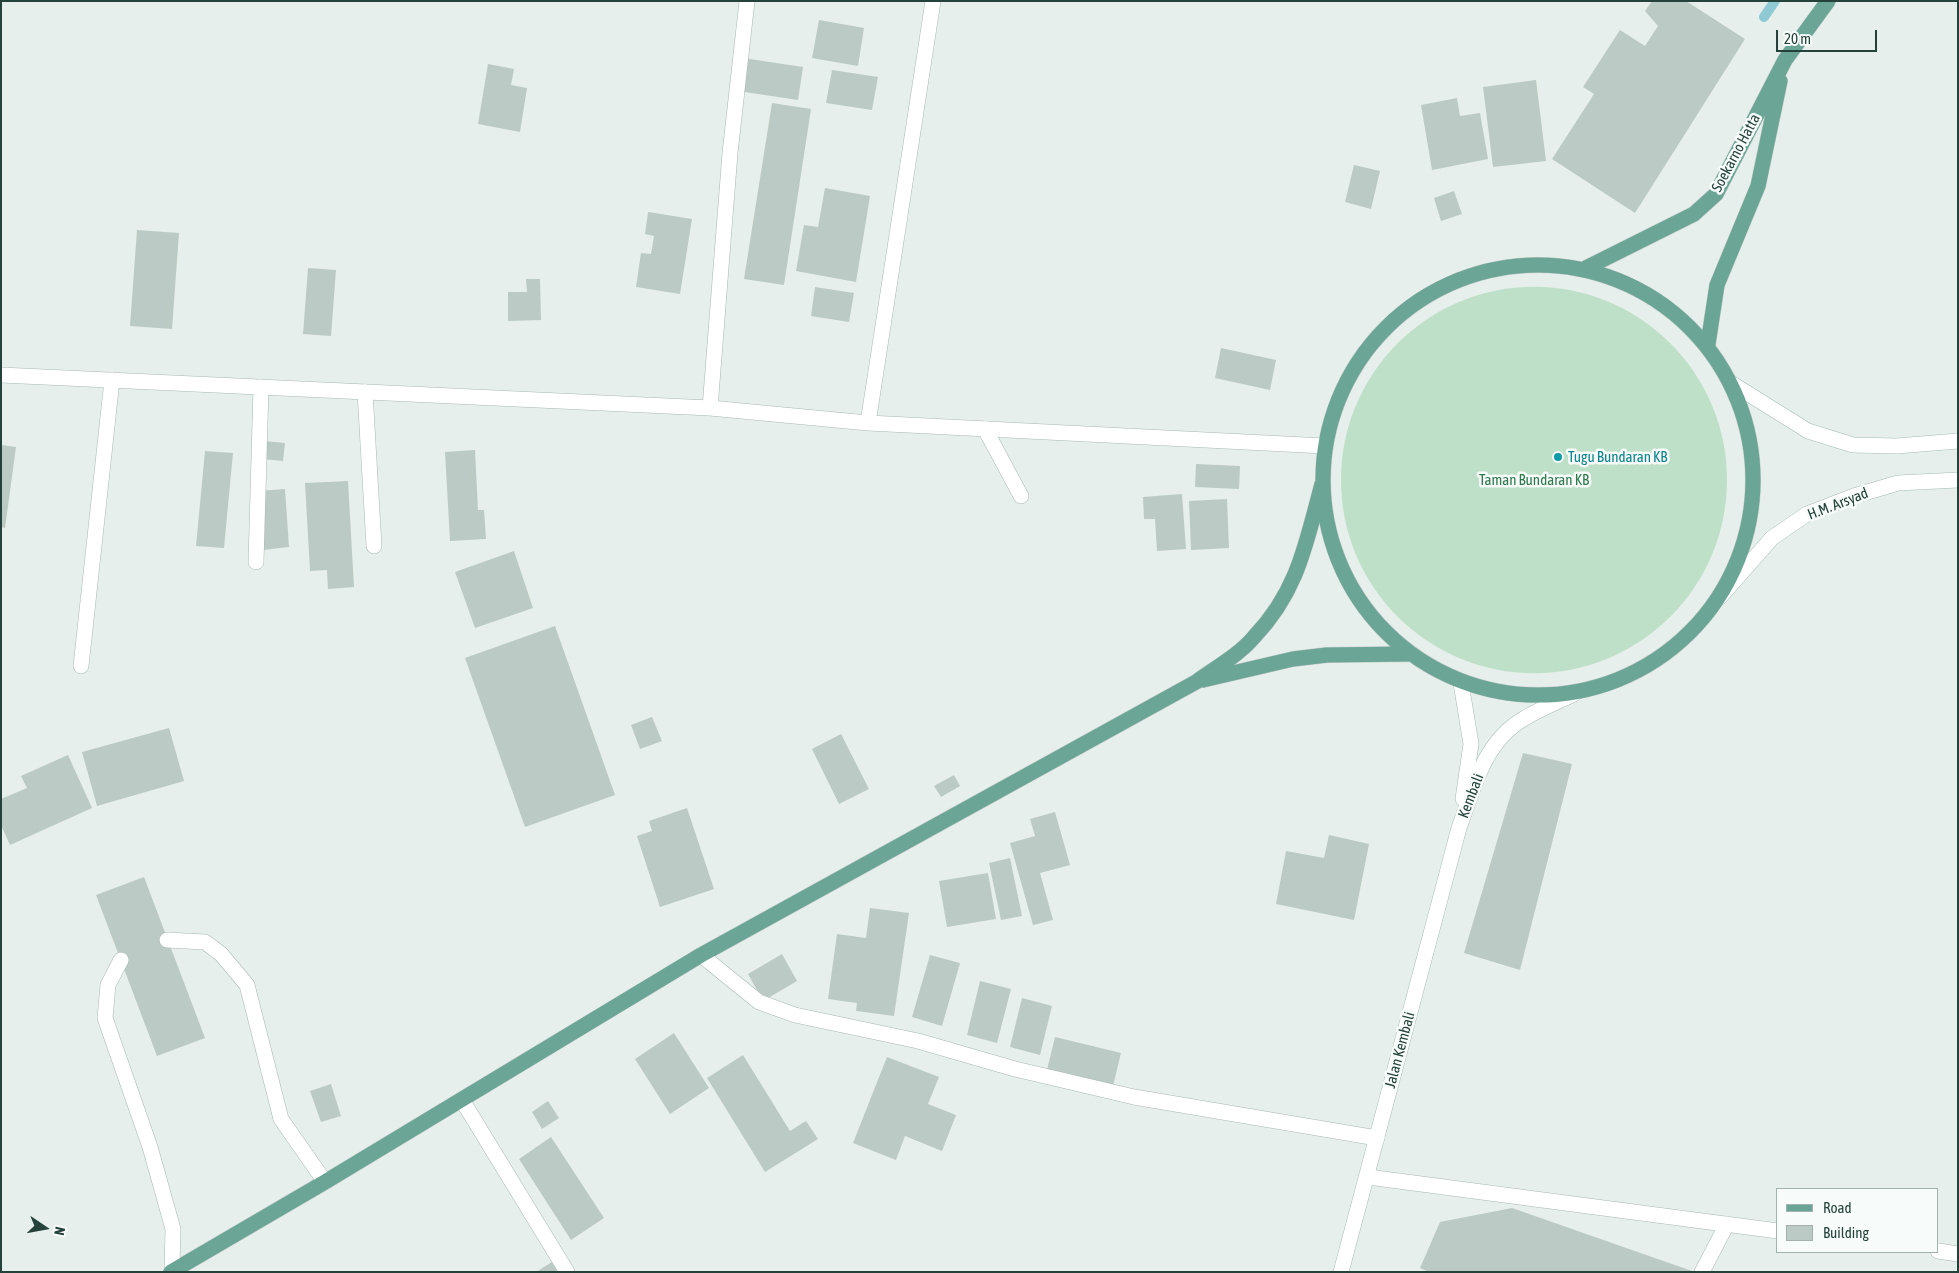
<!DOCTYPE html>
<html>
<head>
<meta charset="utf-8">
<style>
  body { margin:0 }
  #map { position:relative; width:1959px; height:1273px; overflow:hidden; background:#e6efeb; font-family:"Asap Condensed",sans-serif }
  canvas { display:block }
  .frame { position:absolute; inset:0; border:2px solid #24423a; pointer-events:none }
  .legend { position:absolute; left:1776px; top:1188px; width:162px; height:65px; box-sizing:border-box; background:#f7fbf9; border:1px solid #a3b1ad; margin:0; padding:6px 9px; list-style:none; font-size:15px; color:#24423a }
  .legend li { display:flex; align-items:center; gap:10px; height:25px }
  .legend b { width:25px; border:1px solid #a3b1ad }
  .north { position:absolute; left:20px; top:1203px; width:50px; height:50px; -webkit-text-stroke:4px #f7fbf9; paint-order:stroke; rotate:102deg; font-size:14px; font-weight:700; line-height:20px; text-align:center; color:#24423a }
  .north::after { content:''; display:block; margin:auto; width:18px; height:22px; background:#24423a; clip-path:polygon(50% 0,100% 100%,50% 72%,0 100%) }
  .scale { position:absolute; left:1776px; top:30px; width:101px; height:22px; box-sizing:border-box; border:2px solid #24423a; border-top:0; padding-left:6px; font-size:15px; line-height:18px; white-space:nowrap; color:#24423a; -webkit-text-stroke:4px #f7fbf9; paint-order:stroke }
</style>
</head>
<body>
<div id="map">
<canvas width="1959" height="1273"></canvas>
<div class="frame"></div>
<ul class="legend">
<li><b style="height:6px;background:#6aa596"></b>Road</li>
<li><b style="height:14px;background:#bbcac4"></b>Building</li>
</ul>
<div class="north">N</div>
<div class="scale">20 m</div>
</div>
<script>
const ctx = document.querySelector('canvas').getContext('2d');
ctx.lineJoin = 'round';
function fill(path, color) {
  ctx.fillStyle = color;
  ctx.fill(path, 'evenodd');
}
function stroke(path, color, width, dash) {
  ctx.strokeStyle = color;
  ctx.lineWidth = width;
  ctx.lineCap = dash ? 'butt' : 'round';
  ctx.setLineDash(dash || []);
  ctx.stroke(path);
}
function drawText(font, color, halo, rows, align = 'center') {
  ctx.font = font + ' "Asap Condensed",sans-serif';
  ctx.lineWidth = 5;
  ctx.setLineDash([]);
  ctx.textBaseline = 'middle';
  ctx.strokeStyle = halo;
  ctx.fillStyle = color;
  for (const [text, x, y, turn = 0] of rows) {
    ctx.save();
    ctx.translate(x, y);
    ctx.rotate((+turn || 0) * Math.PI / 180);
    ctx.textAlign = isNaN(turn) ? turn : align;
    if (halo) ctx.strokeText(text, 0, 0);
    ctx.fillText(text, 0, 0);
    ctx.restore();
  }
}
fill(new Path2D(`
  M1341 480a193 193 0 1 1 386 0a193 193 0 1 1-386 0Z`), '#bfe0c8');
stroke(new Path2D(`
  M1764 17 1775 1`), '#8ec9d4', 10);
fill(new Path2D(`
  M1652 1H1686L1745 39 1635 213 1552 159 1594 94 1583 87 1620 30 1645 46 1658 26 1645 11Z
  M819 20 864 28 858 66 812 58Z
  M743 58 803 67 798 100 738 91Z
  M488 64 514 69 511 85 527 88 520 132 478 124Z
  M832 70 878 77 872 110 826 103Z
  M1536 80 1546 161 1493 167 1483 87Z
  M1457 98 1460 116 1480 113 1488 159 1432 170 1421 105Z
  M772 103 811 109 784 285 744 279Z
  M1354 165 1380 171 1371 209 1345 202Z
  M825 188 870 196 856 282 796 271 804 225 818 227Z
  M1454 191 1462 214 1441 221 1434 198Z
  M648 212 692 219 680 294 636 287 641 253 651 254 654 236 645 234Z
  M137 230 179 233 172 329 130 326Z
  M308 268 336 270 331 336 303 334Z
  M526 279H540L541 320 508 321V292H527Z
  M815 287 854 293 849 322 811 316Z
  M1221 348 1276 360 1270 390 1215 378Z
  M265 441 285 443 283 461 262 459Z
  M1 445 16 447 5 528 1 527Z
  M475 450 478 510H484L486 539 450 541 445 452Z
  M205 451 233 453 224 548 196 546Z
  M1196 464 1240 466 1239 489 1195 487Z
  M348 481 354 587 328 589 327 570 310 571 305 483Z
  M285 489 289 547 263 550 259 491Z
  M1182 494 1186 549 1157 551 1155 519H1144L1143 497Z
  M1227 499 1229 548 1191 550 1189 501Z
  M514 551 533 608 475 628 455 572Z
  M555 626 615 795 525 827 465 658Z
  M652 717 662 741 640 749 631 725Z
  M169 728 184 781 97 806 82 752Z
  M841 734 869 789 839 804 812 749Z
  M1523 753 1572 764 1520 970 1464 953Z
  M68 755 92 808 10 845 1 825V799L27 788 21 776Z
  M954 775 960 786 941 797 934 786Z
  M687 808 714 889 660 907 637 836 652 831 649 821Z
  M1055 812 1070 865 1040 873 1053 920 1033 925 1010 843 1035 836 1030 819Z
  M1329 835 1369 844 1354 920 1276 904 1286 851 1324 858Z
  M1010 858 1022 916 1001 920 989 863Z
  M988 873 996 919 947 927 939 881Z
  M144 877 205 1038 157 1056 96 895Z
  M870 908 909 913 894 1016 856 1011 857 1003 828 999 837 934 866 938Z
  M782 954 797 981 763 1001 748 974Z
  M930 955 960 963 942 1026 912 1017Z
  M980 981 1011 989 997 1043 967 1035Z
  M1022 998 1052 1006 1040 1055 1010 1047Z
  M674 1033 709 1088 670 1114 635 1059Z
  M1055 1037 1121 1053 1113 1086 1047 1070Z
  M743 1055 790 1131 806 1121 818 1139 765 1172 707 1078Z
  M887 1057 939 1077 928 1104 956 1115 942 1151 905 1136 896 1160 853 1143Z
  M331 1084 341 1116 321 1122 310 1091Z
  M548 1101 559 1118 542 1129 532 1112Z
  M551 1137 604 1218 571 1240 519 1159Z
  M1512 1208 1692 1271V1272H1429L1420 1268 1440 1222Z
  M552 1262 558 1272H536Z`), '#bbcac4');
const lane = new Path2D(`
  M365 392 374 546
  M985 429 1021 496
  M81 666 112 380
  M167 940 205 942 221 954 247 985 281 1119 325 1182
  M121 960 108 985 105 1018 150 1147 173 1229 172 1271
  M462 1100 567 1272`);
const street = new Path2D(`
  M1 375 710 408 868 423 1325 446
  M710 408 730 153 747 1
  M868 423 933 1
  M256 562 261 387
  M701 955 759 1002 795 1015 918 1041 1015 1069 1134 1097 1377 1138
  M1368 1177 1778 1231
  M1938 1251 1958 1254
  M1702 1272 1727 1224`);
const secondary = new Path2D(`
  M1731 383 1808 431 1853 445 1897 446 1958 441
  M1720 597 1772 538 1807 514 1854 496 1898 483 1958 480
  M1461 683 1471 744 1463 799
  M1341 1272 1459 828C1474 787 1484 741 1525 718 1540 709 1557 702 1574 694`);
const primary = new Path2D(`
  M1323 480a215 215 0 1 1 430 0a215 215 0 1 1-430 0Z
  M1586 268 1694 214 1716 194 1785 60 1828 1
  M1708 344 1717 285 1758 186 1780 81
  M1203 680 1293 659 1327 655 1409 654
  M171 1272 325 1182 701 955 1196 682C1215 668 1239 655 1254 637 1298 591 1306 543 1322 484`);
stroke(lane, '#a8b8b2', 16);
stroke(street, '#a8b8b2', 16);
stroke(secondary, '#a4bbb3', 16);
stroke(primary, '#c2cac8', 16);
stroke(lane, '#fff', 15);
stroke(street, '#fff', 15);
stroke(secondary, '#fff', 15);
stroke(primary, '#6aa596', 15);
for (const [x, y, r, color] of [
  [1558,457,5,"#0f9aa8"]
]) {
  const dot = new Path2D();
  dot.arc(x, y, r, 0, 2 * Math.PI);
  ctx.fillStyle = color;
  ctx.fill(dot);
  stroke(dot, '#f7fbf9', 2);
}
drawText('15px', '#24423a', '#f7fbf9', [
  ["Soekarno Hatta",1736,153,-62],
  ["H.M. Arsyad",1838,504,-21],
  ["Kembali",1471,796,-69],
  ["Jalan Kembali",1400,1050,-75]
]);
drawText('15px', '#0d838f', '#f7fbf9', [
  ["Tugu Bundaran KB",1568,457]
], 'left');
drawText('15px', '#2d7a4b', '#f7fbf9', [
  ["Taman Bundaran KB",1534,480]
]);
</script>
</body>
</html>
